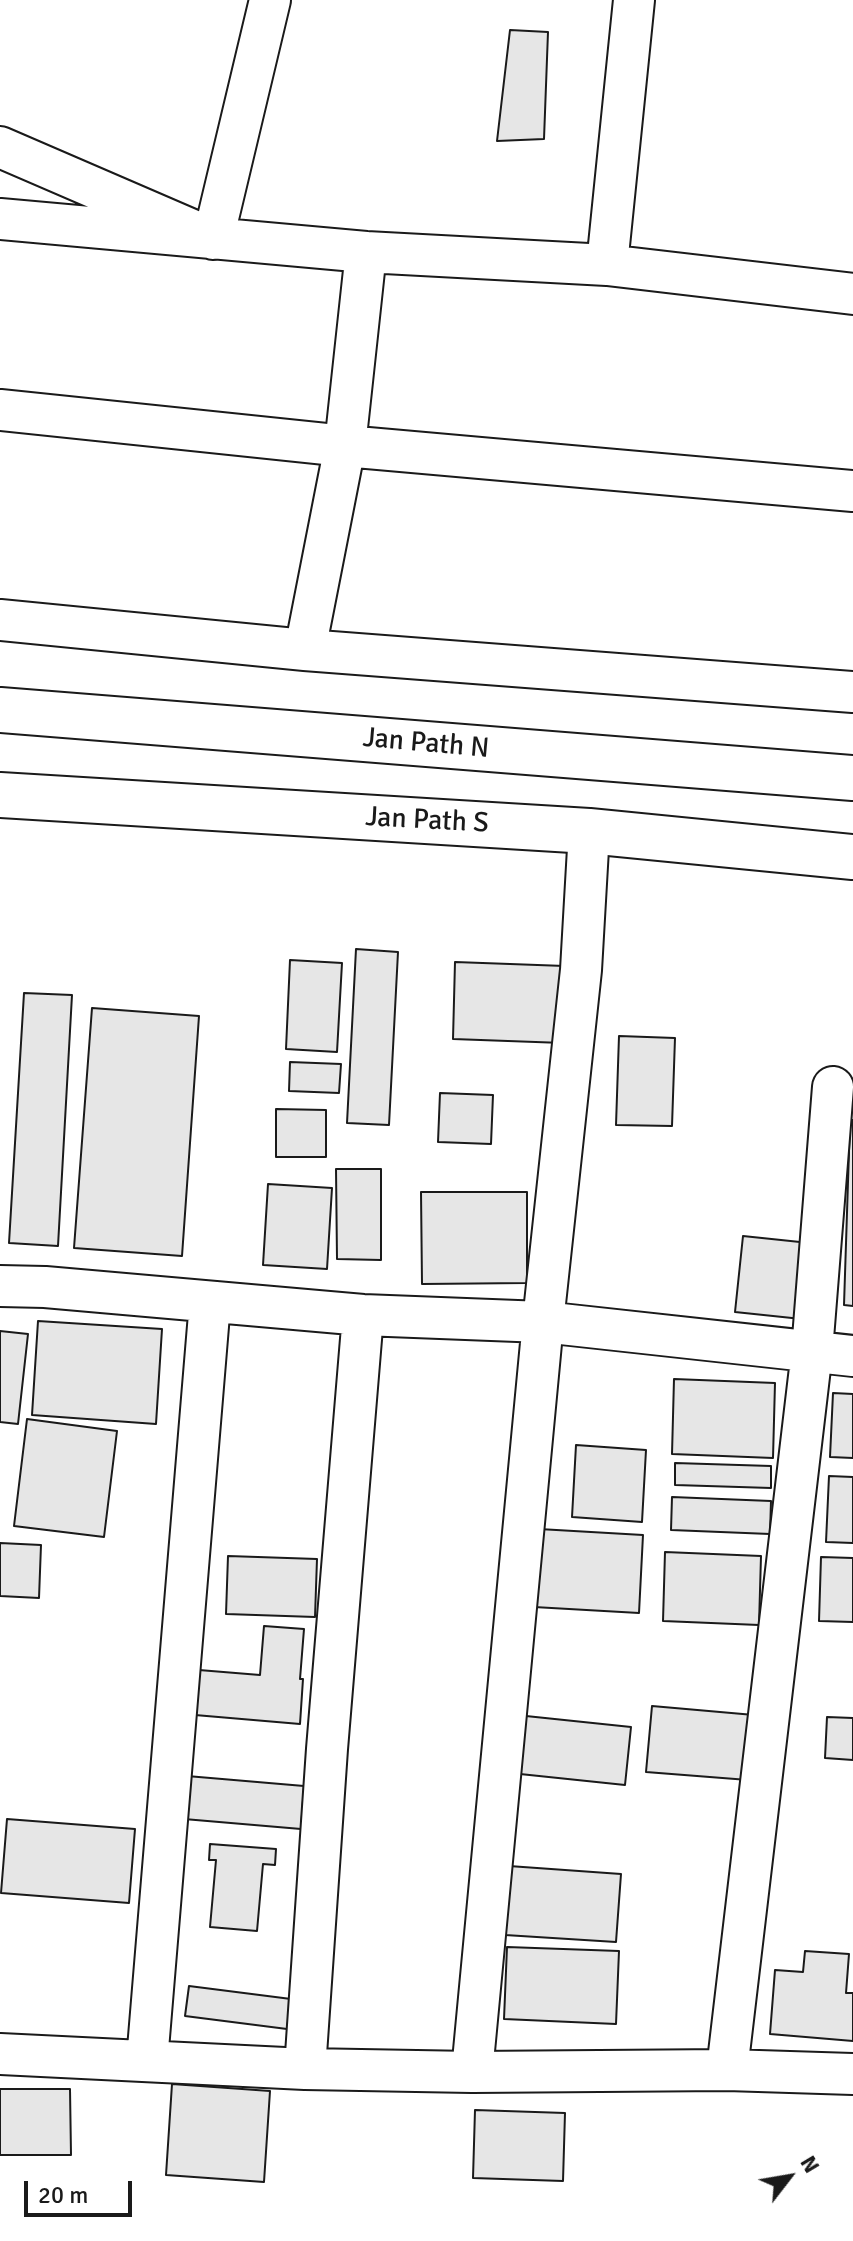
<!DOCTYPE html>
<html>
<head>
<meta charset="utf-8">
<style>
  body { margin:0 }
  #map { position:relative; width:853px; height:2241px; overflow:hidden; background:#fff; font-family:Signika,sans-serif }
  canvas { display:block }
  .north { position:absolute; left:749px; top:2137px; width:80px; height:80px; -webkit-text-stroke:6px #fff; paint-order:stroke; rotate:59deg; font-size:22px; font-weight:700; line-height:32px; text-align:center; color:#1a1a1a }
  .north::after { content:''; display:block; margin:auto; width:28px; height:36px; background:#1a1a1a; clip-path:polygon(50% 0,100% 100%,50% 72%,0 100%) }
  .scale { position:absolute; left:24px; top:2181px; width:108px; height:36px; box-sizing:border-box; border:4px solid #1a1a1a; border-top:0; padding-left:10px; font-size:24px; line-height:28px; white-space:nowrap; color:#1a1a1a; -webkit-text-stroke:6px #fff; paint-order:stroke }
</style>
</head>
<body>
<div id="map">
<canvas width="853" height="2241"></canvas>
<div class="north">N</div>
<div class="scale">20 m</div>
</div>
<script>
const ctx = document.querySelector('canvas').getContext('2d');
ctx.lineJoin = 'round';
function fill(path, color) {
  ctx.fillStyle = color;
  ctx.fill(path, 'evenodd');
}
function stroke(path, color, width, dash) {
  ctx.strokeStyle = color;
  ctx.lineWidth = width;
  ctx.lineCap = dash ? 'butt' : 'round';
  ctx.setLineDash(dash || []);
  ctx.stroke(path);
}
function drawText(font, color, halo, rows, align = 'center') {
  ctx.font = font + ' Signika,sans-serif';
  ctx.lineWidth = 6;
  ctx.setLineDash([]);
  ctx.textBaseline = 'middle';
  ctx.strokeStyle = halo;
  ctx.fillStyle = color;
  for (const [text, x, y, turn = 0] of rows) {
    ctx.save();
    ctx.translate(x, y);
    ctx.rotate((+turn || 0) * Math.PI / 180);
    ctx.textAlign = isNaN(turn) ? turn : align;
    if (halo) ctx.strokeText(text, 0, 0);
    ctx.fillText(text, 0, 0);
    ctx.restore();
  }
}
const building = new Path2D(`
  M510 30 548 32 544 139 497 141Z
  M356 949 398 952 389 1125 347 1123Z
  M290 960 342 963 337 1052 286 1049Z
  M455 962 565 966 563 1043 453 1039Z
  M24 993 72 995 58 1246 9 1243Z
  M92 1008 199 1016 182 1256 74 1248Z
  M619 1036 675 1038 672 1126 616 1125Z
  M290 1062 341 1064 339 1093 289 1091Z
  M440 1093 493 1095 491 1144 438 1142Z
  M276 1109 326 1110V1157H276Z
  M850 1120H853V1306L844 1305Z
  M336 1169H381V1260L337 1259Z
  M268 1184 332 1188 327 1269 263 1265Z
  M421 1192H527V1283L422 1284Z
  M743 1236 819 1244 811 1320 735 1312Z
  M38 1321 162 1329 156 1424 32 1415Z
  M0 1331 28 1334 18 1424 0 1422Z
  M674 1379 775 1383 773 1458 672 1454Z
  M833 1393 853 1394V1458L830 1457Z
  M27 1419 117 1431 104 1537 14 1526Z
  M576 1445 646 1450 642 1522 572 1517Z
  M675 1463 771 1466V1488L675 1485Z
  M829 1476 853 1477V1543L826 1542Z
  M672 1497 771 1501 770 1534 671 1530Z
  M539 1529 643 1535 639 1613 534 1607Z
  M0 1543 41 1545 39 1598 0 1596Z
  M665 1552 761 1556 759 1625 663 1621Z
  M228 1556 317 1559 315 1617 226 1614Z
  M821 1557 853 1558V1622L819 1621Z
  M264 1626 304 1629 300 1679H303L300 1724 195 1715 199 1670 260 1675Z
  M652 1706 754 1715 748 1780 646 1772Z
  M526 1716 631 1727 625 1785 520 1774Z
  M827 1717 853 1718V1760L825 1758Z
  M187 1776 304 1786 301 1829 184 1819Z
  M7 1819 135 1829 129 1903 1 1893Z
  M210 1844 276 1849 275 1865 263 1864 257 1931 210 1927 216 1860H209Z
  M509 1866 621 1874 616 1942 505 1935Z
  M507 1947 619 1951 616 2024 504 2019Z
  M805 1951 849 1954 846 1993H853V2041L770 2034 775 1970 803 1972Z
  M189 1986 291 1999 287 2029 185 2016Z
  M172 2084 270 2091 264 2182 166 2175Z
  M0 2089H70L71 2155H0Z
  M475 2110 565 2113 563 2181 473 2178Z`);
fill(building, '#e6e6e6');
stroke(building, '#1a1a1a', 2);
const minor = new Path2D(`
  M0 147 213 239 270 0
  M0 219 366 252 607 265 853 294
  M607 265 634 0
  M0 410 345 446 853 491
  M0 620 305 650 853 692
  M305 650 345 446 366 252
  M0 1286 45 1287 363 1315 543 1322 853 1356
  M0 2054 305 2069 472 2072 727 2070 853 2074
  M147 2061 210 1302
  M305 2069 327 1749 363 1315
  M727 2070 812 1351 833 1087
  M472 2072 543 1322 581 970 589 831`);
const major = new Path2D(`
  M0 710 853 778
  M0 795 589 831 853 857`);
stroke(minor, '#1a1a1a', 44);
stroke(major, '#1a1a1a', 48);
stroke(minor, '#fff', 40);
stroke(major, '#fff', 44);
drawText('28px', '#1a1a1a', '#fff', [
  ["Jan Path N",426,744,5],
  ["Jan Path S",427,821,3]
]);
</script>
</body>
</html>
